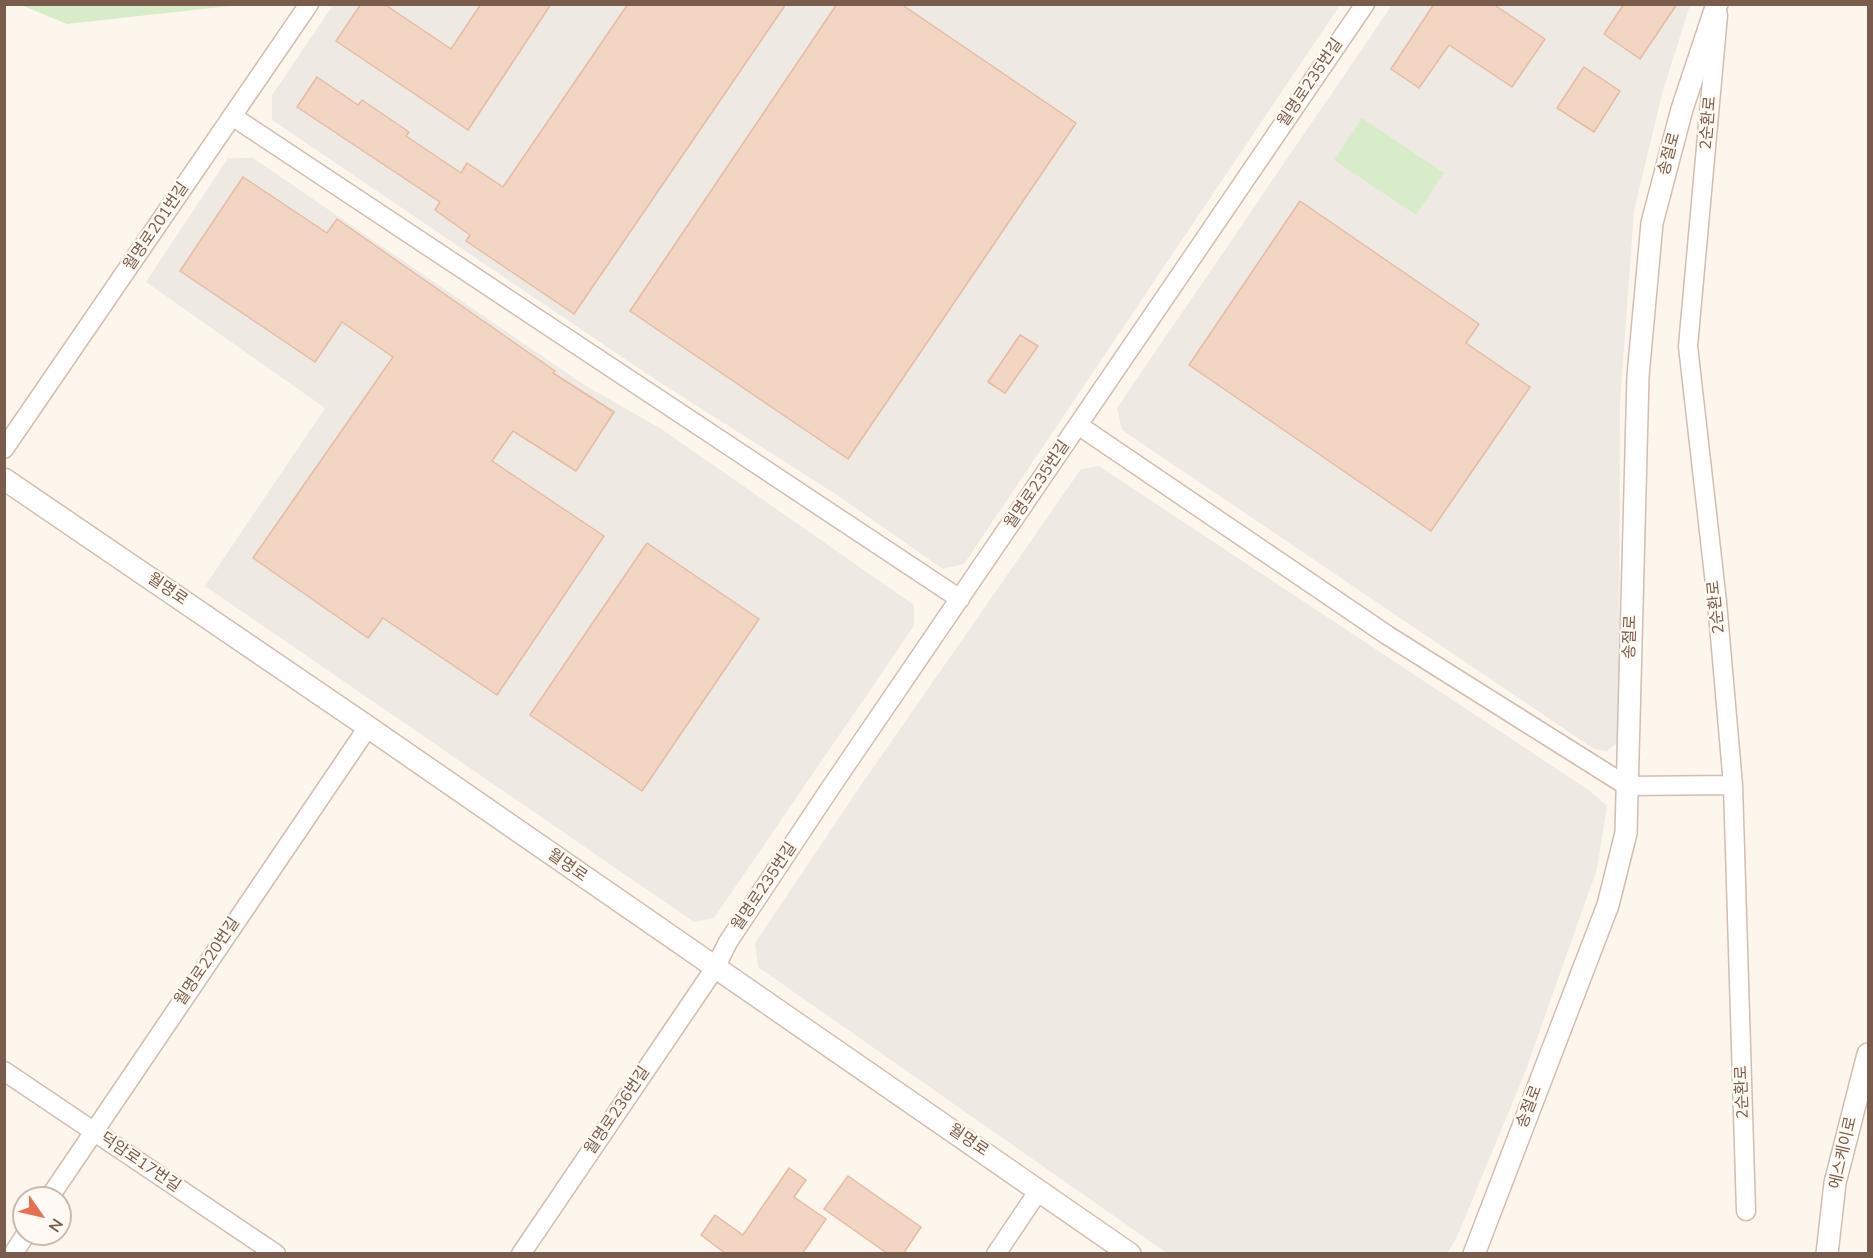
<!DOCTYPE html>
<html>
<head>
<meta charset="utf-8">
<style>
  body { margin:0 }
  #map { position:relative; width:1873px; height:1258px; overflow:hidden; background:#fdf6ec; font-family:"Nunito Sans",sans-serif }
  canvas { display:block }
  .frame { position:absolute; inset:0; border:6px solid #7a5c4d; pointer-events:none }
  .north { position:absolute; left:12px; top:1186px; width:60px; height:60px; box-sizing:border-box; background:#fffaf3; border:2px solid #cabbb1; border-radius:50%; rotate:124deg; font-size:16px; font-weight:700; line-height:24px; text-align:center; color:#7a5c4d }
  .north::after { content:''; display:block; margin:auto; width:21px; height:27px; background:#e76f51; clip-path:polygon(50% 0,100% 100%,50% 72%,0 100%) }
</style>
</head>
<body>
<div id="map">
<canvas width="1873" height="1258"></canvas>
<div class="frame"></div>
<div class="north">N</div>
</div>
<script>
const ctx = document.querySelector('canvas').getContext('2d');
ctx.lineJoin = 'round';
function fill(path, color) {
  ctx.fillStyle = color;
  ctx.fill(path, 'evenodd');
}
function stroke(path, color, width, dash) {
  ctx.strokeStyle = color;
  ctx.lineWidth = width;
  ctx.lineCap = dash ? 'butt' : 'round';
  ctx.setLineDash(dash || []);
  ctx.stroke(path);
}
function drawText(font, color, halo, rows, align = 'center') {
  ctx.font = font + ' "Nunito Sans","Noto Sans KR",sans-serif';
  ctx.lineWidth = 4.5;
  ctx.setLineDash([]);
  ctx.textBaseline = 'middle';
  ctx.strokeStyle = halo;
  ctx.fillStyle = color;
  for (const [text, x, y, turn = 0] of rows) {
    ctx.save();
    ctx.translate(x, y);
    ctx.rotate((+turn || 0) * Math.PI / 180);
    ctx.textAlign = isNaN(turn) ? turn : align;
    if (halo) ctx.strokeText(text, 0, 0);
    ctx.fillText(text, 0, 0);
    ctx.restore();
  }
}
fill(new Path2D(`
  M333 5H1340L964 564 943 569 837 495 653 378 272 120V95Z
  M1392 5H1690L1662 94 1634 211 1620 403 1619 731 1617 743 1607 751 1594 749 1122 430 1117 408Z
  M228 158H253L583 384 663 430 914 605V626L714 918 694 922 205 586 325 408 146 282Z
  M1099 466 1590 791 1607 806 1597 869 1524 1075 1456 1239 1447 1253H1167L758 967 755 943 859 788 1081 469Z`), '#efe9e4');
fill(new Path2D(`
  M21 5H239L67 24Z
  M1362 118 1444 173 1416 215 1334 160Z`), '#d8ecc9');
const building = new Path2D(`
  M361 4H384L451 49 481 4H551L468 130 336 41Z
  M628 4H786L574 314 466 241 470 235 435 210 440 202 297 107 317 77 358 105 362 100 409 132 406 136 461 173 467 163 503 187Z
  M837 4H901L1076 123 848 459 630 311Z
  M1434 4H1493L1545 39 1512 87 1449 45 1419 88 1391 69Z
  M1624 4H1677L1640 59 1604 34Z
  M1584 67 1620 91 1594 132 1557 108Z
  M243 177 327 233 337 219 555 371 553 373 614 412 576 471 513 431 492 461 604 536 497 695 383 618 368 638 253 558 393 357 342 322 315 362 180 271Z
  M1300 201 1479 324 1466 343 1530 387 1431 531 1189 365Z
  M1020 335 1038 346 1005 393 988 382Z
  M647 543 759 619 642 791 530 715Z
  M789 1168 806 1180 794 1197 826 1219 802 1254H726L701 1235 715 1215 743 1235Z
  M848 1176 921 1227 903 1254H888L824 1209Z`);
fill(building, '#f3d5c3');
stroke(building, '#e6bba3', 1.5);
const minor = new Path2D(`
  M1718 15 1688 346 1717 602 1733 785 1746 1211
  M232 116 960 599
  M1078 425 1387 635 1627 786 1733 785
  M4 449 309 4
  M4 1071 276 1254
  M49 1198 368 727
  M13 1254 26 1234
  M521 1254 715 968 728 942 829 790 1365 4
  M996 1254 1039 1190`);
const tertiary = new Path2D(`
  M4 479 368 727 1130 1254
  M1474 1254 1608 905 1626 833 1638 376 1652 223 1682 109 1717 4
  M1827 1254 1835 1183 1868 1054`);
stroke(minor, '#d1beb0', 21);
stroke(tertiary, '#d1beb0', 24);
stroke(minor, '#fff', 18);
stroke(tertiary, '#fff', 21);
drawText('16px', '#7a5c4d', '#fffaf3', [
  ["월명로235번길",1311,83,-56],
  ["2순환로",1709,123,-85],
  ["송절로",1670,154,-75],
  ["월명로201번길",157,227,-56],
  ["월명로235번길",1038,485,-56],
  ["월명로",167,590,34],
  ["2순환로",1717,607,-96],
  ["송절로",1631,637,-88],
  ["월명로",567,866,35],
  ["월명로235번길",765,887,-56],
  ["월명로220번길",208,962,-56],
  ["2순환로",1743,1092,-92],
  ["송절로",1530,1107,-69],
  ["월명로236번길",618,1111,-56],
  ["월명로",968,1141,34],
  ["에스케이로",1844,1153,-77],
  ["덕암로17번길",140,1163,34]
]);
</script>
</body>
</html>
